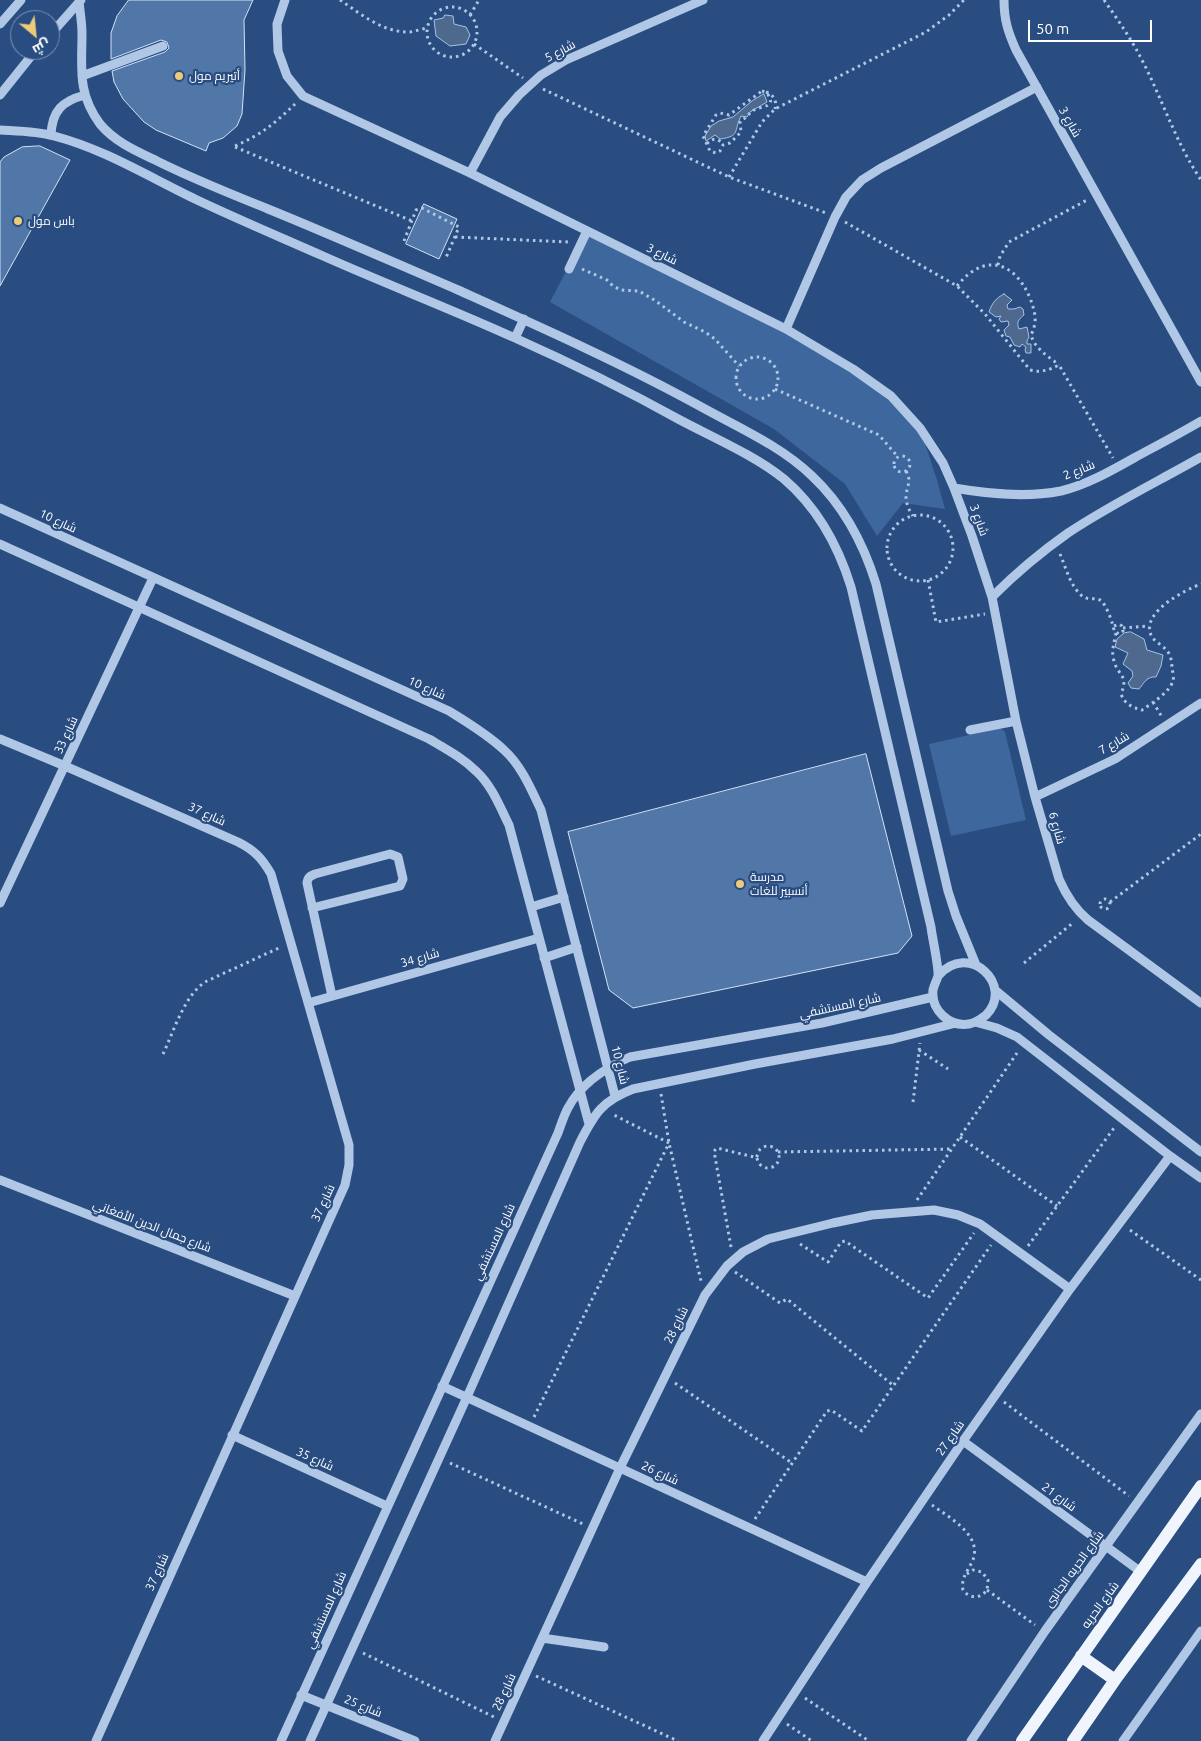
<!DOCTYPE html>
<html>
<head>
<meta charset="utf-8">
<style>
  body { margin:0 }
  #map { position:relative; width:1201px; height:1741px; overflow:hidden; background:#294d80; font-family:Ubuntu,Cairo,sans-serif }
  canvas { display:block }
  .north { position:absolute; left:10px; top:10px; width:50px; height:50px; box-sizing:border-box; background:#294d80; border:1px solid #7f94b3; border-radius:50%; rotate:152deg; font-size:14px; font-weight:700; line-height:20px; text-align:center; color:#fff }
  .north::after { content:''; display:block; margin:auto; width:18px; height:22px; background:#eccc77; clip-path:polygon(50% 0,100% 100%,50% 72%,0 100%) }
  .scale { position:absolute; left:1028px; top:20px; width:124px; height:22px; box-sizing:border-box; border:2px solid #fff; border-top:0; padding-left:6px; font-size:15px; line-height:18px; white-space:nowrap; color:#fff; -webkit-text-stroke:4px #294d80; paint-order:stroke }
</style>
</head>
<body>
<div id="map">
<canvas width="1201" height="1741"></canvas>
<div class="north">ش</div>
<div class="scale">50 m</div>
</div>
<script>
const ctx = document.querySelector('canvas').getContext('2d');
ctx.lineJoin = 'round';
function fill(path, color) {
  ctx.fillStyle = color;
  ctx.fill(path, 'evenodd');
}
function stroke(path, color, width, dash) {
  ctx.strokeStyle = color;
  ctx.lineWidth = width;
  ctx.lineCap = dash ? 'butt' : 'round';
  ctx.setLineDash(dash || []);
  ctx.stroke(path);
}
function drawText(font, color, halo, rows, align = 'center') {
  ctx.font = font + ' Ubuntu,Cairo,sans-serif';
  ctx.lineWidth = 4.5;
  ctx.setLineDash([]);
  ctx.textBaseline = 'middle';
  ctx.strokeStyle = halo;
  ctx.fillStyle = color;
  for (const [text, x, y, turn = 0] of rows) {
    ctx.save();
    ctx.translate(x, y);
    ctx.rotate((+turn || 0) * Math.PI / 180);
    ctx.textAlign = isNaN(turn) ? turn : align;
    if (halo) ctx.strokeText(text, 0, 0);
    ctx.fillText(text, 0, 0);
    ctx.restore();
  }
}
fill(new Path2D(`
  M587 231 786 329 853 369 920 428 937 480 945 509 903 503 877 536 845 484 774 429 550 302Z
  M1000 728 1005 732 1026 820 951 836 929 744Z`), '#3d679d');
const water = new Path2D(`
  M445 15 453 16 454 24 466 27 470 35 466 44 450 46 436 36 434 20 443 18Z
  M764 94 767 102 750 112 747 117 741 116C733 132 741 136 720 139L715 135 706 141 705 136 711 126 719 121 733 117 752 101Z
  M1004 294 1012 300 1007 305 1008 309H1014L1020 307 1023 309 1024 315C1019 319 1016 322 1019 329L1027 327 1029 337 1027 341V344H1031V353H1026L1025 350 1026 347 1022 344 1020 347 1014 345 1010 337 1006 336 1004 330 1009 325 1008 321 1001 322 999 319 1001 316 996 317 989 312C992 303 996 298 1004 294Z
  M1131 632 1144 639 1147 650 1163 655 1161 666 1156 677C1147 676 1144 683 1139 689L1131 688 1128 683 1133 676 1132 671 1123 664 1128 653 1115 647 1117 639 1124 633Z`);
fill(water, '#4e698d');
stroke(water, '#a5c2e6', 1);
const building = new Path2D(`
  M129 0H253L244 20 245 70 242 114 237 126 223 138 209 143 206 151 156 130 144 122 123 99 114 82 112 71 165 52 169 48 167 42 161 40 111 59V33L117 16Z
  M40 146 70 160 0 286V162L4 157 22 147Z
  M424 204 457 219 439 259 406 244Z
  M866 754 912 936 898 953 633 1008 609 990 568 832Z`);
fill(building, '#5177a8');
stroke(building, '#d3e2f4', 1);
stroke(new Path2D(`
  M340 0C361 14 382 32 408 32 414 32 421 29 428 28
  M1104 0C1118 20 1132 40 1143 62 1163 101 1176 143 1201 180
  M427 32a25 25 0 1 1 50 0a25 25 0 1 1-50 0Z
  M470 15 479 0
  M474 44 523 78
  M543 89 729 177 826 213
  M762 91 766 92C779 108 760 106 754 110 748 113 748 118 741 120L740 122 741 132 730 143 723 145 720 151 716 153 710 151 703 136 716 115 720 113 729 115Z
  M766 92C774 95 777 101 775 109
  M707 144C712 137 719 138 723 145
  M235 146C262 134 274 124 295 104
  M235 147 412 221
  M729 177 762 122 775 109 926 32 949 15 964 0
  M845 222 957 286 985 314 1030 370C1041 373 1049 370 1059 365L1113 458
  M455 237 569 242
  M404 241 416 210 422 208 459 227 445 260
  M998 265 1000 256 1009 242 1087 200
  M582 269 607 280 613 286 621 290 639 291 656 301 684 322 705 332 715 339 739 366
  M957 286C983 253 1014 260 1030 298 1035 312 1038 321 1031 335 1035 349 1048 356 1059 365
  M736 378a21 21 0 1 1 42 0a21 21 0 1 1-42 0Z
  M775 389 879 435 898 457
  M894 464a8 8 0 1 1 16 0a8 8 0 1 1-16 0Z
  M906 471C912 481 907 485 906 496 906 504 909 510 913 516
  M887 548a33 33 0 1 1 66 0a33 33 0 1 1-66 0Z
  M1060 554C1066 568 1070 585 1081 595 1087 601 1093 597 1100 600 1106 603 1114 626 1114 631L1119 634 1123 631 1122 626 1119 624 1114 626
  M928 580 936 622 985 614
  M1123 628 1149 626
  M1116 633C1114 643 1111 652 1114 661 1118 676 1129 675 1121 694 1125 704 1131 707 1142 710 1152 703 1169 693 1173 681 1174 678 1173 672 1172 669 1172 663 1171 655 1167 651 1163 645 1153 641 1151 635 1141 612 1185 590 1201 584
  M1153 702 1162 717
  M1100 904a5 5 0 1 1 10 0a5 5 0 1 1-10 0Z
  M1110 902 1201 834
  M1024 963 1074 922
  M919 1050 948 1069
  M163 1054C174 1031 185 993 207 981L281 947
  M661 1094 669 1143 701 1281
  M913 1102 920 1043
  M960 1137 1057 1206
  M757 1157a11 11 0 1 1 22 0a11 11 0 1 1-22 0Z
  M778 1152 952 1149
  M917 1200 1017 1053
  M1130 1230 1201 1280
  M800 1244 828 1262 841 1242 845 1241 928 1298 974 1233
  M1028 1246 1114 1128
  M731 1247 714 1151 717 1148 758 1158
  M735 1272 780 1303 787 1299 894 1386
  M675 1383 792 1463
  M1004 1402 1129 1496
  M534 1417 669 1143 612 1114
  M450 1463 583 1524
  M932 1505C950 1518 986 1537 971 1564 966 1573 961 1580 963 1590 970 1599 980 1599 987 1590L988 1580 982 1572 973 1570 964 1576
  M755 1519 827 1411 831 1410 862 1431 991 1245
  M987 1590 1035 1625
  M363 1653 494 1717
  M536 1676 678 1741
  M805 1698 869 1741
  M787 1724 812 1741`), '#b0c7e5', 3, [2.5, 4]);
stroke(new Path2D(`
  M285 0 277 24 278 51 287 76 303 96 470 173 786 329 853 369 891 396 920 428 943 463 954 488 972 536 992 597 1016 721 1035 797 1059 879C1066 895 1075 909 1088 920L1201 1003
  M1004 0C1004 20 1008 32 1016 50L1201 382
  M79 1C80 12 82 23 82 33 82 68 77 93 100 124 115 142 136 151 157 161 193 179 231 194 268 209 332 235 395 263 458 290 538 326 619 362 696 404 735 426 780 445 812 476 844 506 863 542 876 584L948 891 956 916 976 965
  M0 24 21 0
  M50 35 81 0
  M82 76 163 46
  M0 95 36 50
  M0 130C18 131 37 131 54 136 104 149 149 177 195 199 237 219 280 237 323 256 386 284 451 309 515 338 571 363 626 390 680 420 714 438 754 455 784 479 818 508 838 545 851 587L931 927C932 937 939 967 938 976 937 980 934 985 933 990 931 1010 949 1027 969 1024 975 1023 981 1019 986 1015 1015 986 969 940 938 976
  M51 135C52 111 62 101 85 95
  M470 173 500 117 519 95 541 75 566 60 703 0
  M569 269 587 231
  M786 329 835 217 846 197 862 180 881 168 1037 87
  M515 338 524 319
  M954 488C989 494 1026 498 1061 491 1086 485 1111 471 1134 458 1156 446 1179 434 1201 421
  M0 508 449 711C468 723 487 734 504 750 521 765 531 789 541 810L615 1096
  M0 544 429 739C446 749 463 758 477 772 492 786 500 807 509 825L589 1124
  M992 597C1016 573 1041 552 1068 533 1110 505 1157 482 1201 457
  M970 730 1016 721
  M0 739 65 766 238 842C254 850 262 858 271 874L349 1145V1165L345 1185 96 1741
  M1035 797 1115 759 1201 703
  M0 903 153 578
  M531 907 564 897
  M312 908 400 886 403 879 398 857 390 854 315 874C310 876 308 877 307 883L332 996
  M544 958 577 947
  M995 990 1049 1035 1201 1152
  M308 1003 539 938
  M975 1022 997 1028 1017 1037 1170 1156 1201 1178
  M0 1180 295 1296
  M442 1386 867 1582
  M232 1435 387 1506
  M963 1441 1141 1572
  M542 1638 604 1647
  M301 1695 415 1741
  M281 1741 558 1133C561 1125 564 1115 568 1108 581 1083 605 1068 630 1057L822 1023 933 997
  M310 1741 467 1397 580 1142C595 1113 602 1101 633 1089L755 1064 893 1039 956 1023
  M495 1741 620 1468 705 1295 727 1266 743 1252 768 1239 833 1223 872 1215 934 1210 958 1215 980 1224 1070 1289
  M763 1741 867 1582 963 1441 1070 1289 1170 1156
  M971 1741 1045 1631 1201 1414
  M1123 1741 1201 1631`), '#b0c7e5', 9);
stroke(new Path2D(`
  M1081 1656 1115 1680
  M1022 1741 1201 1486
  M1073 1741 1115 1680 1201 1564`), '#f0f5fd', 12);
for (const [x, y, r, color] of [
  [179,76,5,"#eccc77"],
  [18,221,5,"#eccc77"],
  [740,884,5,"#eccc77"]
]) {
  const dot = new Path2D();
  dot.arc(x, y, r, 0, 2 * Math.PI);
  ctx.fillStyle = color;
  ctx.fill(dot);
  stroke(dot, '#294d80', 2);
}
drawText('12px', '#fff', '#294d80', [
  ["شارع 5",560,51,-28],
  ["شارع 3",1070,122,61],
  ["شارع 3",662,254,26],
  ["شارع 2",1079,470,-22],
  ["شارع 3",979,520,70],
  ["شارع 10",58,521,25],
  ["شارع 10",427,688,24],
  ["شارع 33",66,735,-65],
  ["شارع 7",1114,743,-30],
  ["شارع 37",207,814,24],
  ["شارع 6",1057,828,74],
  ["شارع 34",420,958,-16],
  ["شارع المستشفي",840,1006,-12],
  ["شارع 10",620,1065,76],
  ["شارع 37",323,1203,-65],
  ["شارع جمال الدين الأفغاني",152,1226,21],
  ["شارع المستشفي",494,1242,-65],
  ["شارع 28",676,1325,-64],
  ["شارع 27",950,1438,-55],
  ["شارع 35",315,1459,24],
  ["شارع 26",660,1473,25],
  ["شارع 21",1059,1497,36],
  ["شارع الحريه الجانبى",1074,1569,-54],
  ["شارع 37",157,1572,-66],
  ["شارع الحريه",1100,1605,-54],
  ["شارع المستشفي",326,1610,-66],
  ["شارع 28",504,1692,-65],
  ["شارع 25",363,1706,22]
]);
drawText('12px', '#fff', '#294d80', [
  ["أتيريم مول",189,76],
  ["باس مول",28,221],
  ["مدرسة",750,877],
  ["أنسبير للغات",750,891]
], 'left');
</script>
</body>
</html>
